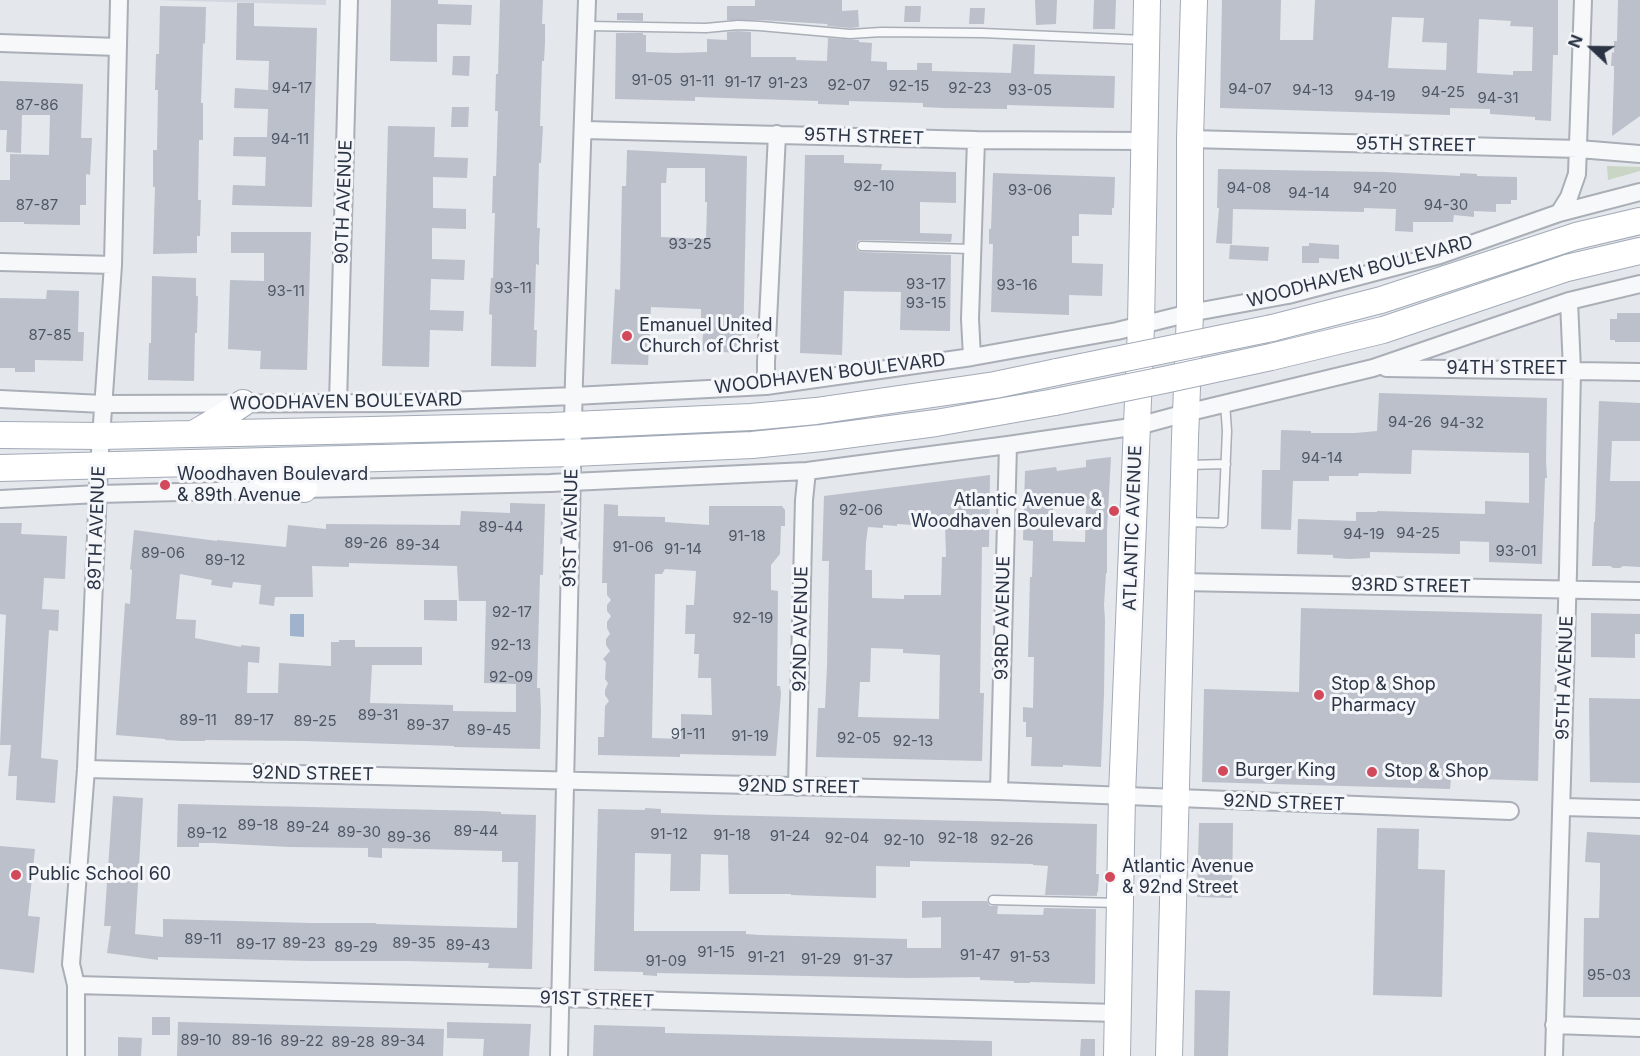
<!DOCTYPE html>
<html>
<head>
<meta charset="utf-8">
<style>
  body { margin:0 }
  #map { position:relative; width:1640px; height:1056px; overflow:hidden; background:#e4e7ec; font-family:Inter,sans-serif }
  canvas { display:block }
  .north { position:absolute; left:1562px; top:18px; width:60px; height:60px; -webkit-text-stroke:4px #f4f6f9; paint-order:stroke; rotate:292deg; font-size:16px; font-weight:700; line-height:24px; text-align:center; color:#2b3445 }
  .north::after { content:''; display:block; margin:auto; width:21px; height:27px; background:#2b3445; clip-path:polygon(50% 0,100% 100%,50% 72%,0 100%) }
</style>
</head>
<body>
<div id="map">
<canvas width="1640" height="1056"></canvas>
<div class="north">N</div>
</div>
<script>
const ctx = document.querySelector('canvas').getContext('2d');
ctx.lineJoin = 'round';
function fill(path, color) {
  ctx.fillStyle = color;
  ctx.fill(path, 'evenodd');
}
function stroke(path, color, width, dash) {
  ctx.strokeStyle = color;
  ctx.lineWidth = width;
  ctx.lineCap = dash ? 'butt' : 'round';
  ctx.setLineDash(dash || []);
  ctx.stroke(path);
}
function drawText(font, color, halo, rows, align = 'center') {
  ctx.font = font + ' Inter,sans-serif';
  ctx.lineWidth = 6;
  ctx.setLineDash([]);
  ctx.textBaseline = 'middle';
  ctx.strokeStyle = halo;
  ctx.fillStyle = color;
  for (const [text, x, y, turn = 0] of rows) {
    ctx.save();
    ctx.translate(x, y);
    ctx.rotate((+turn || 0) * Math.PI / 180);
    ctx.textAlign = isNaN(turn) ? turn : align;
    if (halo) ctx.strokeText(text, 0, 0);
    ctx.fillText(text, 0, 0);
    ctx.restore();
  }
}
fill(new Path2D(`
  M155 0H326V5Z`), '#d2d6de');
fill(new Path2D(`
  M1607 166 1640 167V171L1608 180Z`), '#c9d6c5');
fill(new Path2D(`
  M290 614H304V637L290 636Z`), '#9fb4cc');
fill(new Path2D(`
  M391 0H438V4L472 5 471 25 437 24V62L390 61Z
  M500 0H543L542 24H545V43L544 61H542L540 126H543L541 163H539L537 228H540L539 246V265L536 264 534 330H537L536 367 491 366 492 315 489 314 491 278H493L494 245 495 213H492L493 176H496L498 111H495L496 74H498Z
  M755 0H842V11L858 10 859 27 850 28 828 26 827 24 760 20H727V6H755Z
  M1035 0H1057L1056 24 1036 25Z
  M1094 0H1116L1115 29H1093Z
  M1222 0H1281L1280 40H1313L1315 0H1558V55H1553L1551 121 1535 120V117L1490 114V109L1450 108V115L1220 108ZM1392 17 1424 18 1422 42 1447 43 1446 70 1388 68ZM1479 19 1511 21 1510 26 1533 27 1532 71H1513V75L1477 73Z
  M1618 0H1640V116L1612 136 1614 75V66H1611L1612 52 1614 53V41H1617Z
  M237 3H254V26L317 28 312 207 232 205 233 185 265 186 266 157 233 156 234 137H267L268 109 234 108 235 88 268 90 269 61 236 60Z
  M160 6 206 7 205 44 203 43 201 103H203V140H199L198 200H201L200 236H197V253L153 254 155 187H153V150H157L158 90H155L156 54H159Z
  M905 6H921L920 22H904Z
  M970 8H985L984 24H969Z
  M617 13H643V21L617 20Z
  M738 31 751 32V57H796V60L827 61 828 38 859 40V42L872 43 871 61 887 62V70H917V63H932V71L1011 73 1013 44 1035 45 1034 74 1115 76 1114 108 1007 105V109L944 108 923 107V103L849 101V105L818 104V101L695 97V101L615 99 616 33H643V35H646V52L676 53 707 52V39L727 40V32Z
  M453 56H470L469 76 452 75Z
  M0 81 83 84 81 138H92L90 175 86 174V205H80V225L24 224V222H0V180H10V154L49 155 50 115H22L21 153 6 152 7 130H0Z
  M452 107H469L468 127H451Z
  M388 126 435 127 434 157 468 158 467 178 433 177V208L466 209V229L432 228V259L465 260 464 280 431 279 430 310 464 311 463 331 430 330 429 367 382 366Z
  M627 150 747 156 743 353 702 351 703 334H701V309L651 307 648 365 611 364 615 289 620 290 622 186H626ZM667 168H705V202H707L706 239 661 237V183H666Z
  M805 155H844V163L882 164 881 170 956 172V203L920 202V233L952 234 951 242 862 240 858 241 856 245 857 250 862 252 951 255 950 331 900 330 901 292 844 291 842 355 800 353Z
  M1218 169 1384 172 1460 176V173L1477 174V176L1517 177V200H1511V204H1496V212L1474 211V217L1454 215 1453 222H1413V232L1395 231 1396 209 1364 208V212L1233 209 1232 244 1216 243 1219 208H1217Z
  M993 173 1115 177 1114 208H1112V215L1079 214V236H1072V263L1103 264 1102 296 1069 295V315L991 312 993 244H989V229H991Z
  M231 232H311L307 370 260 369 261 351 228 349 230 280 264 281V253H231Z
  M1309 243 1339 245V259L1319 258V263H1302V246H1309Z
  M1230 245 1269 247 1268 261 1229 259Z
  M152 276 196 278V296H198L197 333H195L194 381 148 380 149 343H151Z
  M47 290 79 291 78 332H84L83 361 35 360V372H15V368H0V298L46 299Z
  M1617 313H1640V342H1615V340H1610V319H1617Z
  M1379 393 1547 398 1546 460 1547 478H1545L1542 564 1489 562V542L1460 541V554L1370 552V558L1350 559 1333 558V555L1297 554 1298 519 1356 521V512H1377V511L1485 514V501L1529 503V453L1412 450 1411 474 1359 473 1358 476H1329V481H1293L1291 530 1261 529 1262 470H1280L1281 430 1311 431V433H1355L1377 431Z
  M1599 401 1640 403V441H1612L1610 481H1640V567L1623 566 1620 568H1613L1610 566H1592L1594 522H1595Z
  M1111 457 1107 531V573H1106L1104 605 1105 620 1104 695 1101 767 1063 765V767L1031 766 1032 737H1026V722H1023V707L1033 708 1034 657H1028L1030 577H1032L1033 541 1023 540 1025 471 1056 467 1057 471 1086 467V460ZM1055 504 1086 505 1085 542 1053 541V506H1055Z
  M990 475 989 547H982L980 693H984L982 761 816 757 818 708H825L827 666 829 561H822L824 496ZM912 522 945 523 946 557H942L941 595H904V599L872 598V570H865L866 542 868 527 883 528V525L897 526V524L912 525ZM871 648 903 649V653L940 655 939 719 858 717 860 682H870Z
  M510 503 545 504 543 575H540L538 649 537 688H540L541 710 540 749 454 747V746L305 741 205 740V741H183L165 740V739L116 735 125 603 130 604 132 570 130 569 134 530 217 541V540L286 547 288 525 326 529V524L460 525 461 511 510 513ZM349 563 457 566 459 601H486L484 683 516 684V712L453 711V705L370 703 372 665H422V647H355V640H339V642H331V666L279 663 278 693H247L248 662 259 663 260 647 241 645V647L195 638 196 620 176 619 180 574 212 580 211 585 232 588 233 582 261 585 259 604 274 606 275 597H313L312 566 349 567Z
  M604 504 618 505V516L665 517V522L709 525V506H782L785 510V526H781L780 554 771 565V590L778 591 777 686H780L781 693 776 756 680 754V757L598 755V737H604L605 706 609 701 605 695V690L608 683 605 679 606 662 603 659 610 651 606 645V639L610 634 607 628V622L611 616 607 611V605L611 600 607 595V583H602ZM665 569 696 571 694 605H686L685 634H695L694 654H699L698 678H711L712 715 681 714V739L652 738 655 574H662Z
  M0 523H22L21 534 67 536 65 579 44 578 42 609 59 610 58 631 49 630 41 758 58 760 55 803 16 800 17 776H8L11 745H0L6 615 0 614Z
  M424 600H457V621L424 620Z
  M1301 608 1542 614 1538 781 1451 778 1450 789 1202 782 1204 689 1299 692Z
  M1591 613 1640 614V634H1635V658L1591 657Z
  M1589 698 1640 699V783L1590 782Z
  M113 796 143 798 135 934 163 937V919L310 923H376V924L517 928 518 862H502V851L382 848V858L368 857V848L289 847 213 843H199V847H177L178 804 484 811 501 812V814L536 815 532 969 488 968 489 963 406 961H310L158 957V960L107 953 111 926H104Z
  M645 808 661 809V813L718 815 1097 824 1096 874H1099L1098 892H1097V896L1045 895 1048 866 1033 865V864L910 861V867L876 866V898L791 895V894H729L728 855 701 854 700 891H670L671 854 635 853 634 919V931H746V934L760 935 907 939V948H941V917L922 918V901H987L990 906H998L997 914 1043 915 1044 908 1096 909 1095 984 1030 982V983H1014V981L980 980V977L909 978 657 973V976L643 975V972L594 971 598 809 645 810Z
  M1199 823H1233L1232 898 1197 897Z
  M1377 828 1419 829 1418 869 1445 870 1442 997 1373 995Z
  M1587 832 1640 835V997H1583L1584 918H1599L1600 884V863L1585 862Z
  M0 846 35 849 28 916 40 917 34 973 0 969Z
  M1195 990 1230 991 1228 1056H1194Z
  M152 1017H170V1035H152Z
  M178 1022 444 1029 443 1056H177Z
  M447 1022 531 1024 529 1056H483L484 1039 447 1038Z
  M594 1025 665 1027V1033L992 1041V1056H593Z
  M118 1037 142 1038 141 1056H118Z
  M1081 1039H1095V1056H1080Z`), '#bbc0ca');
const lane = new Path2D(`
  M587 26 706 28 738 25 760 26 850 34 881 32 982 33 1144 40
  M862 246 972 249
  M1187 465 1226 464
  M1186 522 1223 523 1227 431 1225 403
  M993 900 1119 903`);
const street = new Path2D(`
  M0 43 118 47
  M584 130 976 140 1144 141
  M1190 139 1579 149 1640 154
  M1559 213 1569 197 1577 174 1583 0
  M0 262 113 265
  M972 357 970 319 976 140
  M1386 368 1640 372
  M766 386V362L777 134
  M0 399 103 404 396 403 574 396 766 386 972 357 1117 331 1190 313 1288 295 1440 255 1559 213 1640 192
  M338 403 349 0
  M0 499 98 494 550 483 807 471 1008 445 1138 426 1186 413 1373 368 1569 301 1640 284
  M1181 582 1640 591
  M86 769 999 791 1510 811
  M797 787 804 500 807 471
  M999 791 1008 445
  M1562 807 1640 809
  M76 985 1117 1013
  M1554 1025 1640 1028
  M76 1056V985L71 964 86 769 99 466 113 265 119 0
  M559 1056 574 379 587 0
  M1554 1056 1568 571 1572 370 1569 301`);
const primary = new Path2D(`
  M1272 328 1381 300 1576 236 1640 221
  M1271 357 1383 330 1567 268 1640 251
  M195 433 219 419 243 403
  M0 435 101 436 551 426 751 417 816 411 995 385 1057 372
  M248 467 304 489
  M0 468 573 453 752 445 822 438 936 423 1055 402
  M1117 1056 1122 795 1141 326 1147 0
  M1169 1056 1185 438 1190 313V139L1194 0`);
stroke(lane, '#a9aeb7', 11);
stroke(street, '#a9aeb7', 20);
stroke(primary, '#a3abb8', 28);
stroke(lane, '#f7f8fa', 8);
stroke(street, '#f7f8fa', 16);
stroke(primary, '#fff', 26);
const primaryBridge = new Path2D(`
  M1057 372 1272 328
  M1055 402 1164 380 1271 357`);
stroke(primaryBridge, '#a3abb8', 28, []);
stroke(primaryBridge, '#fff', 26);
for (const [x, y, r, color] of [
  [627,336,6,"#d1495b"],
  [165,485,6,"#d1495b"],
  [1114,511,6,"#d1495b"],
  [1319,695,6,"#d1495b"],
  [1223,771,6,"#d1495b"],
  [1372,772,6,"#d1495b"],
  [16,875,6,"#d1495b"],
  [1110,877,6,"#d1495b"]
]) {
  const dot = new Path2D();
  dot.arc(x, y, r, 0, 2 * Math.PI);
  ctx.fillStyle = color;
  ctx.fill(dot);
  stroke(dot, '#f4f6f9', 2);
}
drawText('15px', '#4f5766', null, [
  ["91-05",652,80],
  ["91-11",697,81],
  ["91-17",743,82],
  ["91-23",788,83],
  ["92-07",849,85],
  ["92-15",909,86],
  ["94-17",292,88],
  ["92-23",970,88],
  ["94-07",1250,89],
  ["93-05",1030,90],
  ["94-13",1313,90],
  ["94-25",1443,92],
  ["94-19",1375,96],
  ["94-31",1498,98],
  ["87-86",37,105],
  ["94-11",290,139],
  ["92-10",874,186],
  ["94-08",1249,188],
  ["94-20",1375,188],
  ["93-06",1030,190],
  ["94-14",1309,193],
  ["87-87",37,205],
  ["94-30",1446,205],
  ["93-25",690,244],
  ["93-17",926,284],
  ["93-16",1017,285],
  ["93-11",513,288],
  ["93-11",286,291],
  ["93-15",926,303],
  ["87-85",50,335],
  ["94-26",1410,422],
  ["94-32",1462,423],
  ["94-14",1322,458],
  ["92-06",861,510],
  ["89-44",501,527],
  ["94-25",1418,533],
  ["94-19",1364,534],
  ["91-18",747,536],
  ["89-26",366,543],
  ["89-34",418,545],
  ["91-06",633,547],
  ["91-14",683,549],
  ["93-01",1516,551],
  ["89-06",163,553],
  ["89-12",225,560],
  ["92-17",512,612],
  ["92-19",753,618],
  ["92-13",511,645],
  ["92-09",511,677],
  ["89-31",378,715],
  ["89-11",198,720],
  ["89-17",254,720],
  ["89-25",315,721],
  ["89-37",428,725],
  ["89-45",489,730],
  ["91-11",688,734],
  ["91-19",750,736],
  ["92-05",859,738],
  ["92-13",913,741],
  ["89-18",258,825],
  ["89-24",308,827],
  ["89-44",476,831],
  ["89-30",359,832],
  ["89-12",207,833],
  ["91-12",669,834],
  ["91-18",732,835],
  ["91-24",790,836],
  ["89-36",409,837],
  ["92-04",847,838],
  ["92-18",958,838],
  ["92-10",904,840],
  ["92-26",1012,840],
  ["89-11",203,939],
  ["89-23",304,943],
  ["89-35",414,943],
  ["89-17",256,944],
  ["89-43",468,945],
  ["89-29",356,947],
  ["91-15",716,952],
  ["91-47",980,955],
  ["91-21",766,957],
  ["91-53",1030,957],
  ["91-29",821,959],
  ["91-37",873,960],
  ["91-09",666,961],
  ["95-03",1609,975],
  ["89-10",201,1040],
  ["89-16",252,1040],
  ["89-22",302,1041],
  ["89-34",403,1041],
  ["89-28",353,1042]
]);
drawText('18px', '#2b3445', '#f4f6f9', [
  ["95TH STREET",864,137,2],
  ["95TH STREET",1416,145,1],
  ["90TH AVENUE",344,202,-88],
  ["WOODHAVEN BOULEVARD",1360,272,-15],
  ["94TH STREET",1507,369],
  ["WOODHAVEN BOULEVARD",830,374,-7],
  ["WOODHAVEN BOULEVARD",346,402,-1],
  ["89TH AVENUE",97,528,-88],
  ["91ST AVENUE",571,528,-89],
  ["ATLANTIC AVENUE",1133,528,-88],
  ["93RD STREET",1411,586,1],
  ["93RD AVENUE",1003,618,-89],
  ["92ND AVENUE",801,629,-89],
  ["95TH AVENUE",1565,678,-88],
  ["92ND STREET",313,774,1],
  ["92ND STREET",799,787,1],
  ["92ND STREET",1284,803,2],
  ["91ST STREET",597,1000,2]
]);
drawText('18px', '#2b3445', '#f4f6f9', [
  ["Emanuel United",639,326],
  ["Church of Christ",639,347],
  ["Woodhaven Boulevard",177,475],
  ["& 89th Avenue",177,496],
  ["Atlantic Avenue &",1102,501,"right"],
  ["Woodhaven Boulevard",1102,522,"right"],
  ["Stop & Shop",1331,685],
  ["Pharmacy",1331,706],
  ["Burger King",1235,771],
  ["Stop & Shop",1384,772],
  ["Atlantic Avenue",1122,867],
  ["& 92nd Street",1122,888],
  ["Public School 60",28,875]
], 'left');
</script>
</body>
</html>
